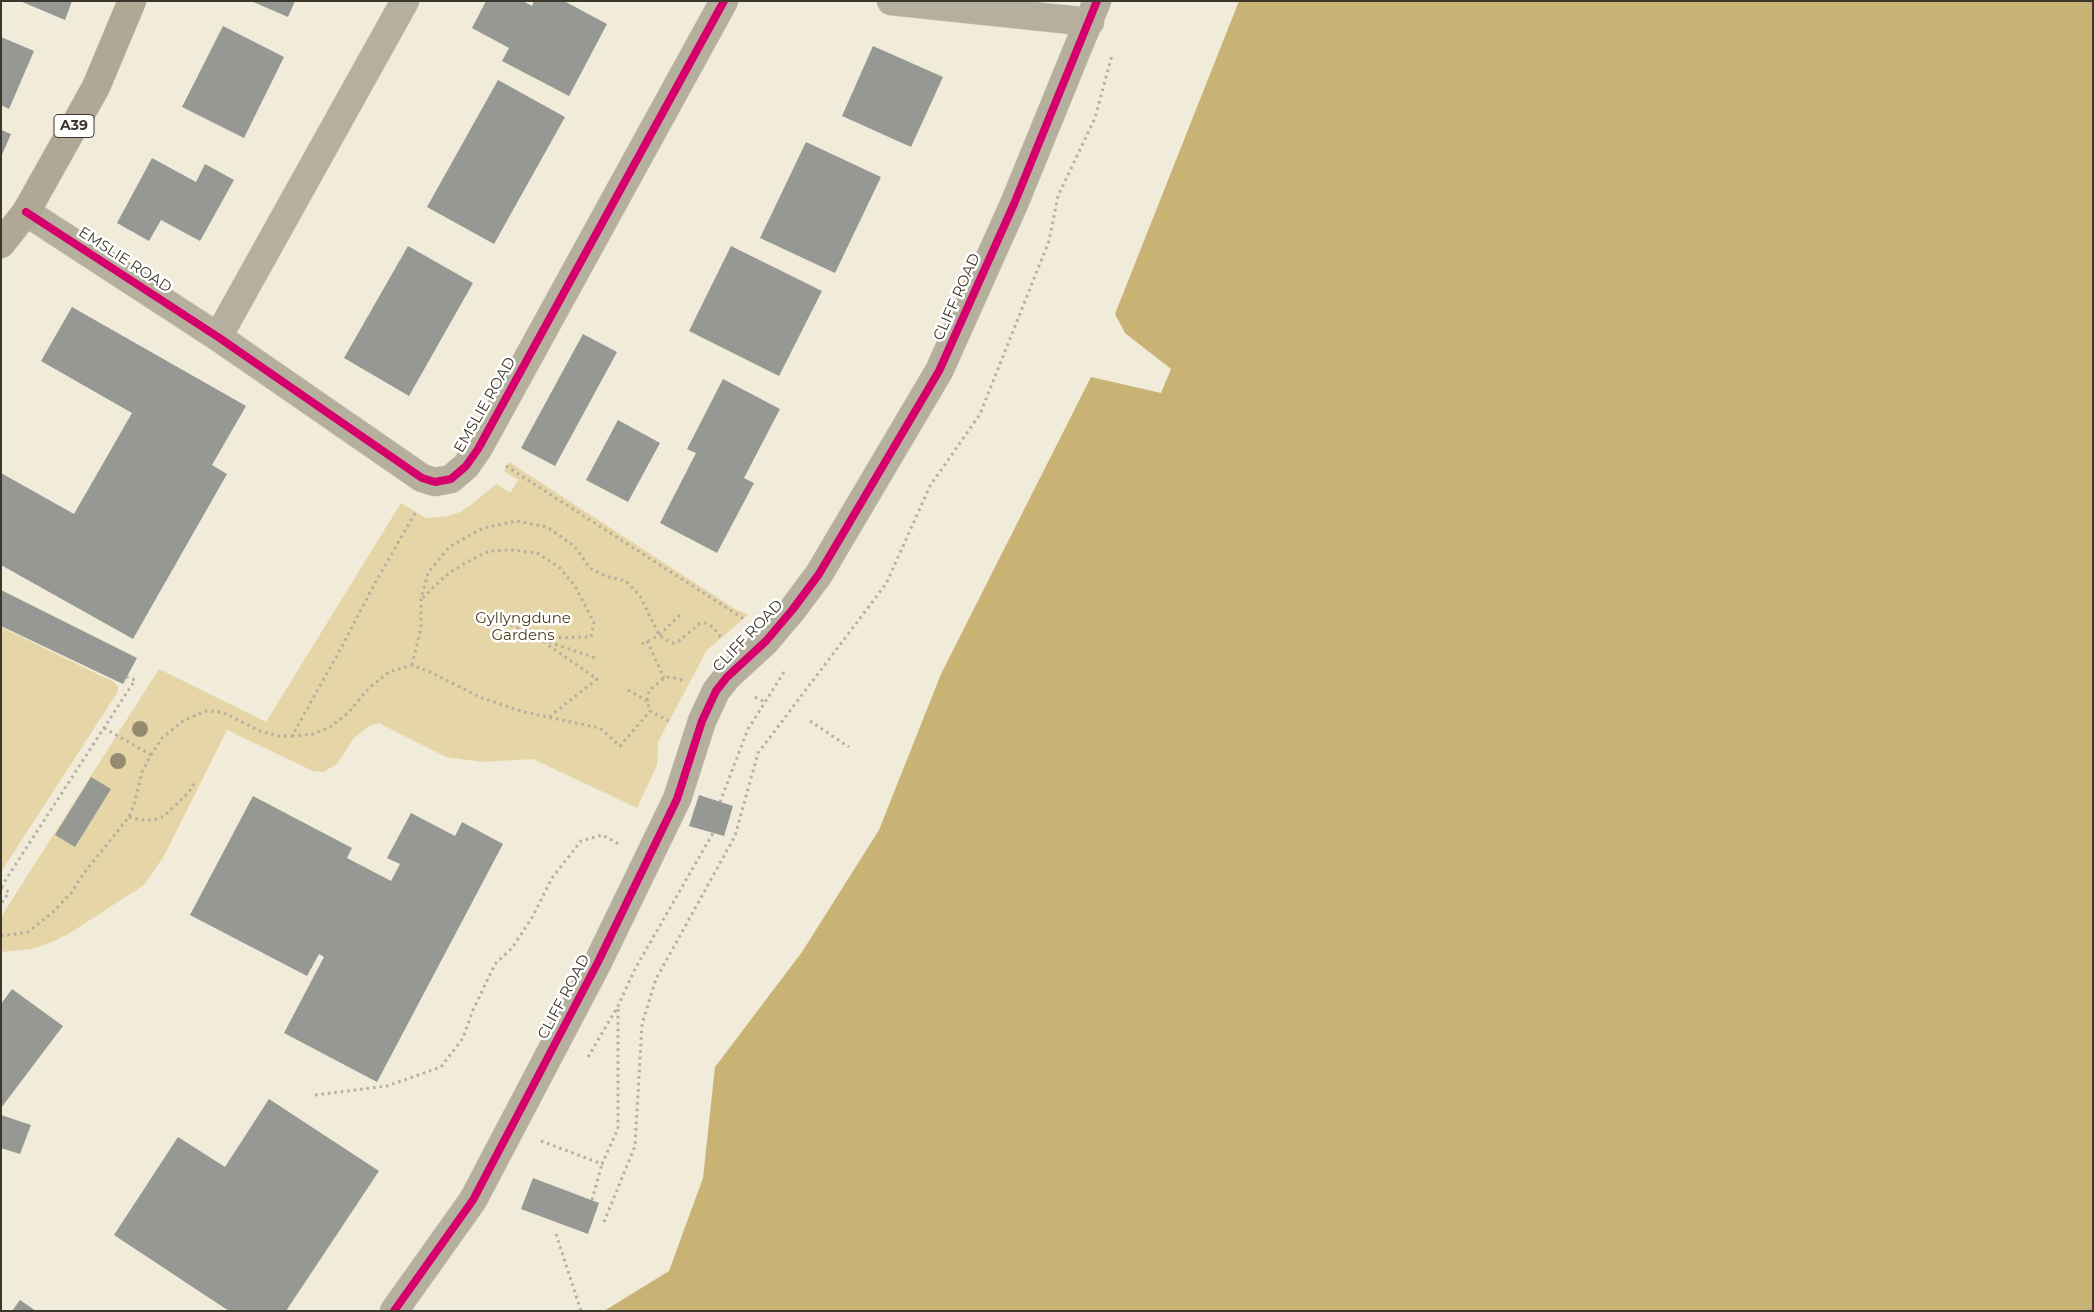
<!DOCTYPE html>
<html>
<head>
<meta charset="utf-8">
<style>
  body { margin:0 }
  #map { position:relative; width:2094px; height:1312px; overflow:hidden; background:#f1ebda; font-family:Montserrat,sans-serif }
  canvas { display:block }
  .frame { position:absolute; inset:0; border:2px solid #3c372c; pointer-events:none }
</style>
</head>
<body>
<div id="map">
<canvas width="2094" height="1312"></canvas>
<div class="frame"></div>
</div>
<script>
const c = document.querySelector('canvas').getContext('2d');
c.lineJoin = 'round';
function fill(path, color) {
  c.fillStyle = color;
  c.fill(path, 'evenodd');
}
function toPath(rows) {
  const path = new Path2D();
  for (const r of rows) {
    path.moveTo(r[0], r[1]);
    for (let i = 2; i < r.length; i += 2) path.lineTo(r[i], r[i + 1]);
  }
  return path;
}
function stroke(path, color, width, dash) {
  c.strokeStyle = color;
  c.lineWidth = width;
  c.lineCap = dash ? 'butt' : 'round';
  c.setLineDash(dash || []);
  c.stroke(path);
}
function write(font, color, halo, rows, align = 'center') {
  c.font = font + ' Montserrat,sans-serif';
  c.lineWidth = 5;
  c.setLineDash([]);
  c.textBaseline = 'middle';
  c.strokeStyle = halo;
  c.fillStyle = color;
  for (const [text, x, y, turn = 0] of rows) {
    c.save();
    c.translate(x, y);
    c.rotate((+turn || 0) * Math.PI / 180);
    c.textAlign = isNaN(turn) ? turn : align;
    if (halo) c.strokeText(text, 0, 0);
    c.fillText(text, 0, 0);
    c.restore();
  }
}
const green = toPath([
  [509,462,735,609,748,615,707,650,658,742,657,765,637,808,533,759,482,762,446,757,379,723,369,726,354,738,337,764,323,772,313,771,227,730,164,856,144,885,70,933,52,942,32,949,1,952,1,917,159,669,266,722,401,503,426,518,448,516,460,512,472,504,496,484,510,493,518,480,504,471],
  [1,627,114,682,118,687,117,693,1,872]
]);
const water = toPath([
  [1239,1,2093,1,2093,1311,604,1311,669,1271,703,1178,715,1067,802,952,879,830,941,674,1091,377,1161,393,1171,369,1125,333,1115,314]
]);
const building = toPath([
  [20,1,72,1,65,20],
  [251,1,295,1,288,17],
  [486,1,523,1,532,6,534,1,564,1,607,24,569,96,502,61,509,48,472,28],
  [223,26,284,57,244,138,182,107],
  [1,37,34,51,9,109,1,105],
  [873,46,943,77,911,147,842,116],
  [498,80,565,117,494,244,427,207],
  [1,130,11,134,1,157],
  [806,142,881,177,835,273,760,238],
  [152,158,196,182,205,164,234,180,200,241,161,220,149,241,117,223],
  [408,246,473,283,409,396,344,358],
  [731,246,822,291,779,376,689,331],
  [72,307,246,406,212,465,227,474,133,639,1,565,1,473,74,514,132,413,41,361],
  [583,334,617,352,555,466,521,448],
  [723,379,780,409,744,478,754,483,717,553,660,523,696,453,687,449],
  [618,420,660,443,628,502,586,480],
  [1,590,137,658,123,684,1,626],
  [91,777,111,789,75,847,55,835],
  [699,795,733,806,724,836,689,826],
  [253,796,352,848,347,858,391,881,400,864,387,858,411,813,455,836,462,822,503,844,377,1082,284,1033,324,957,319,954,307,976,190,915],
  [12,989,63,1026,1,1108,1,1004],
  [269,1099,379,1171,286,1311,229,1311,114,1235,178,1137,225,1167],
  [1,1115,31,1125,20,1154,1,1148],
  [533,1178,599,1203,588,1234,521,1209],
  [20,1300,36,1311,12,1311]
]);
const path = toPath([
  [506,466,744,619],
  [423,598,445,576,465,563,489,551,513,550,537,553,559,567,575,586,594,623,591,637,538,638],
  [499,619,538,638],
  [538,638,597,679,549,717],
  [543,640,595,658],
  [647,641,664,678],
  [642,644,659,635,682,613],
  [412,665,421,628,421,599,428,573,449,547,483,528,517,521,547,527,574,546,590,568,605,576,626,581,640,596,659,635,668,641,673,643,679,641,699,624,706,623,713,627,722,639],
  [628,690,647,701],
  [755,697,765,702],
  [669,721,650,711,647,701,649,691,664,678,670,677,685,681],
  [810,721,849,747],
  [104,728,151,755],
  [292,736,313,734,330,727,348,713,369,688,389,672,412,665,430,672,482,698,524,712,600,728,620,746,650,711],
  [720,802,748,729,786,669],
  [129,817,141,820,154,820,164,816,189,792,196,781],
  [1,887,135,680,127,677],
  [1,887,9,892,1,904],
  [1,936,28,932,53,912,71,893,84,873,129,817,134,804,142,772,151,755,162,738,183,721,205,711,222,712,260,731,279,736,292,736,340,650,376,581,417,510],
  [588,1057,618,1006,635,969,713,833],
  [315,1095,387,1086,441,1067,463,1038,473,1010,495,964,512,948,533,916,552,878,581,841,602,835,619,844],
  [541,1141,602,1164,618,1129,618,1007],
  [592,1200,602,1164],
  [604,1222,635,1146,642,1024,656,979,735,836,758,753,886,584,930,486,980,414,1049,241,1058,196,1095,118,1112,55],
  [556,1234,581,1311]
]);
const minor = toPath([
  [891,1,1090,22],
  [26,212,218,337,422,478,435,482,451,479,466,466,478,449,724,1],
  [218,337,405,1],
  [394,1311,473,1200,598,962,677,799,702,721,716,691,727,677,766,641,793,609,819,574,939,371,1014,204,1097,1]
]);
const major = toPath([
  [1,244,26,212,96,87,132,1]
]);
const cycleway = toPath([
  [26,212,218,337,422,478,435,482,451,479,466,466,478,449,724,1],
  [394,1311,473,1200,598,962,677,799,702,721,716,691,727,677,766,641,793,609,819,574,939,371,1014,204,1097,1]
]);
const trees = [
  [140,729],
  [118,761]
];
const shields = [
  [74,126,40]
];
const shieldNames = [
  ["A39",74,126]
];
const streetNames = [
  ["EMSLIE ROAD",125,260,33],
  ["CLIFF ROAD",957,297,-66],
  ["EMSLIE ROAD",485,405,-60],
  ["CLIFF ROAD",748,636,-46],
  ["CLIFF ROAD",564,997,-62]
];
const parkNames = [
  ["Gyllyngdune",523,619],
  ["Gardens",523,636]
];
fill(green, '#e6d5a6');
fill(water, '#c9b374');
fill(building, '#969893');
stroke(minor, '#cbc6b9', 29);
stroke(major, '#cbc6b9', 29);
stroke(path, '#b5afa0', 3, [2.5, 4]);
stroke(minor, '#b5af9d', 28);
stroke(major, '#afa894', 28);
stroke(cycleway, '#d6006c', 8);
c.fillStyle = '#958b70';
for (const [x, y] of trees) {
  c.beginPath();
  c.arc(x, y, 8, 0, 2 * Math.PI);
  c.fill();
}
for (const [x, y, w] of shields) {
  const box = new Path2D();
  box.roundRect(x - w / 2, y - 11.5, w, 23, 4);
  c.fillStyle = '#fff';
  c.fill(box);
  stroke(box, '#3c372c', 1);
}
write('bold 14px', '#3c372c', null, shieldNames);
write('15px', '#3c372c', '#fff', streetNames);
write('15px', '#493d19', '#fff', parkNames);
</script>
</body>
</html>
